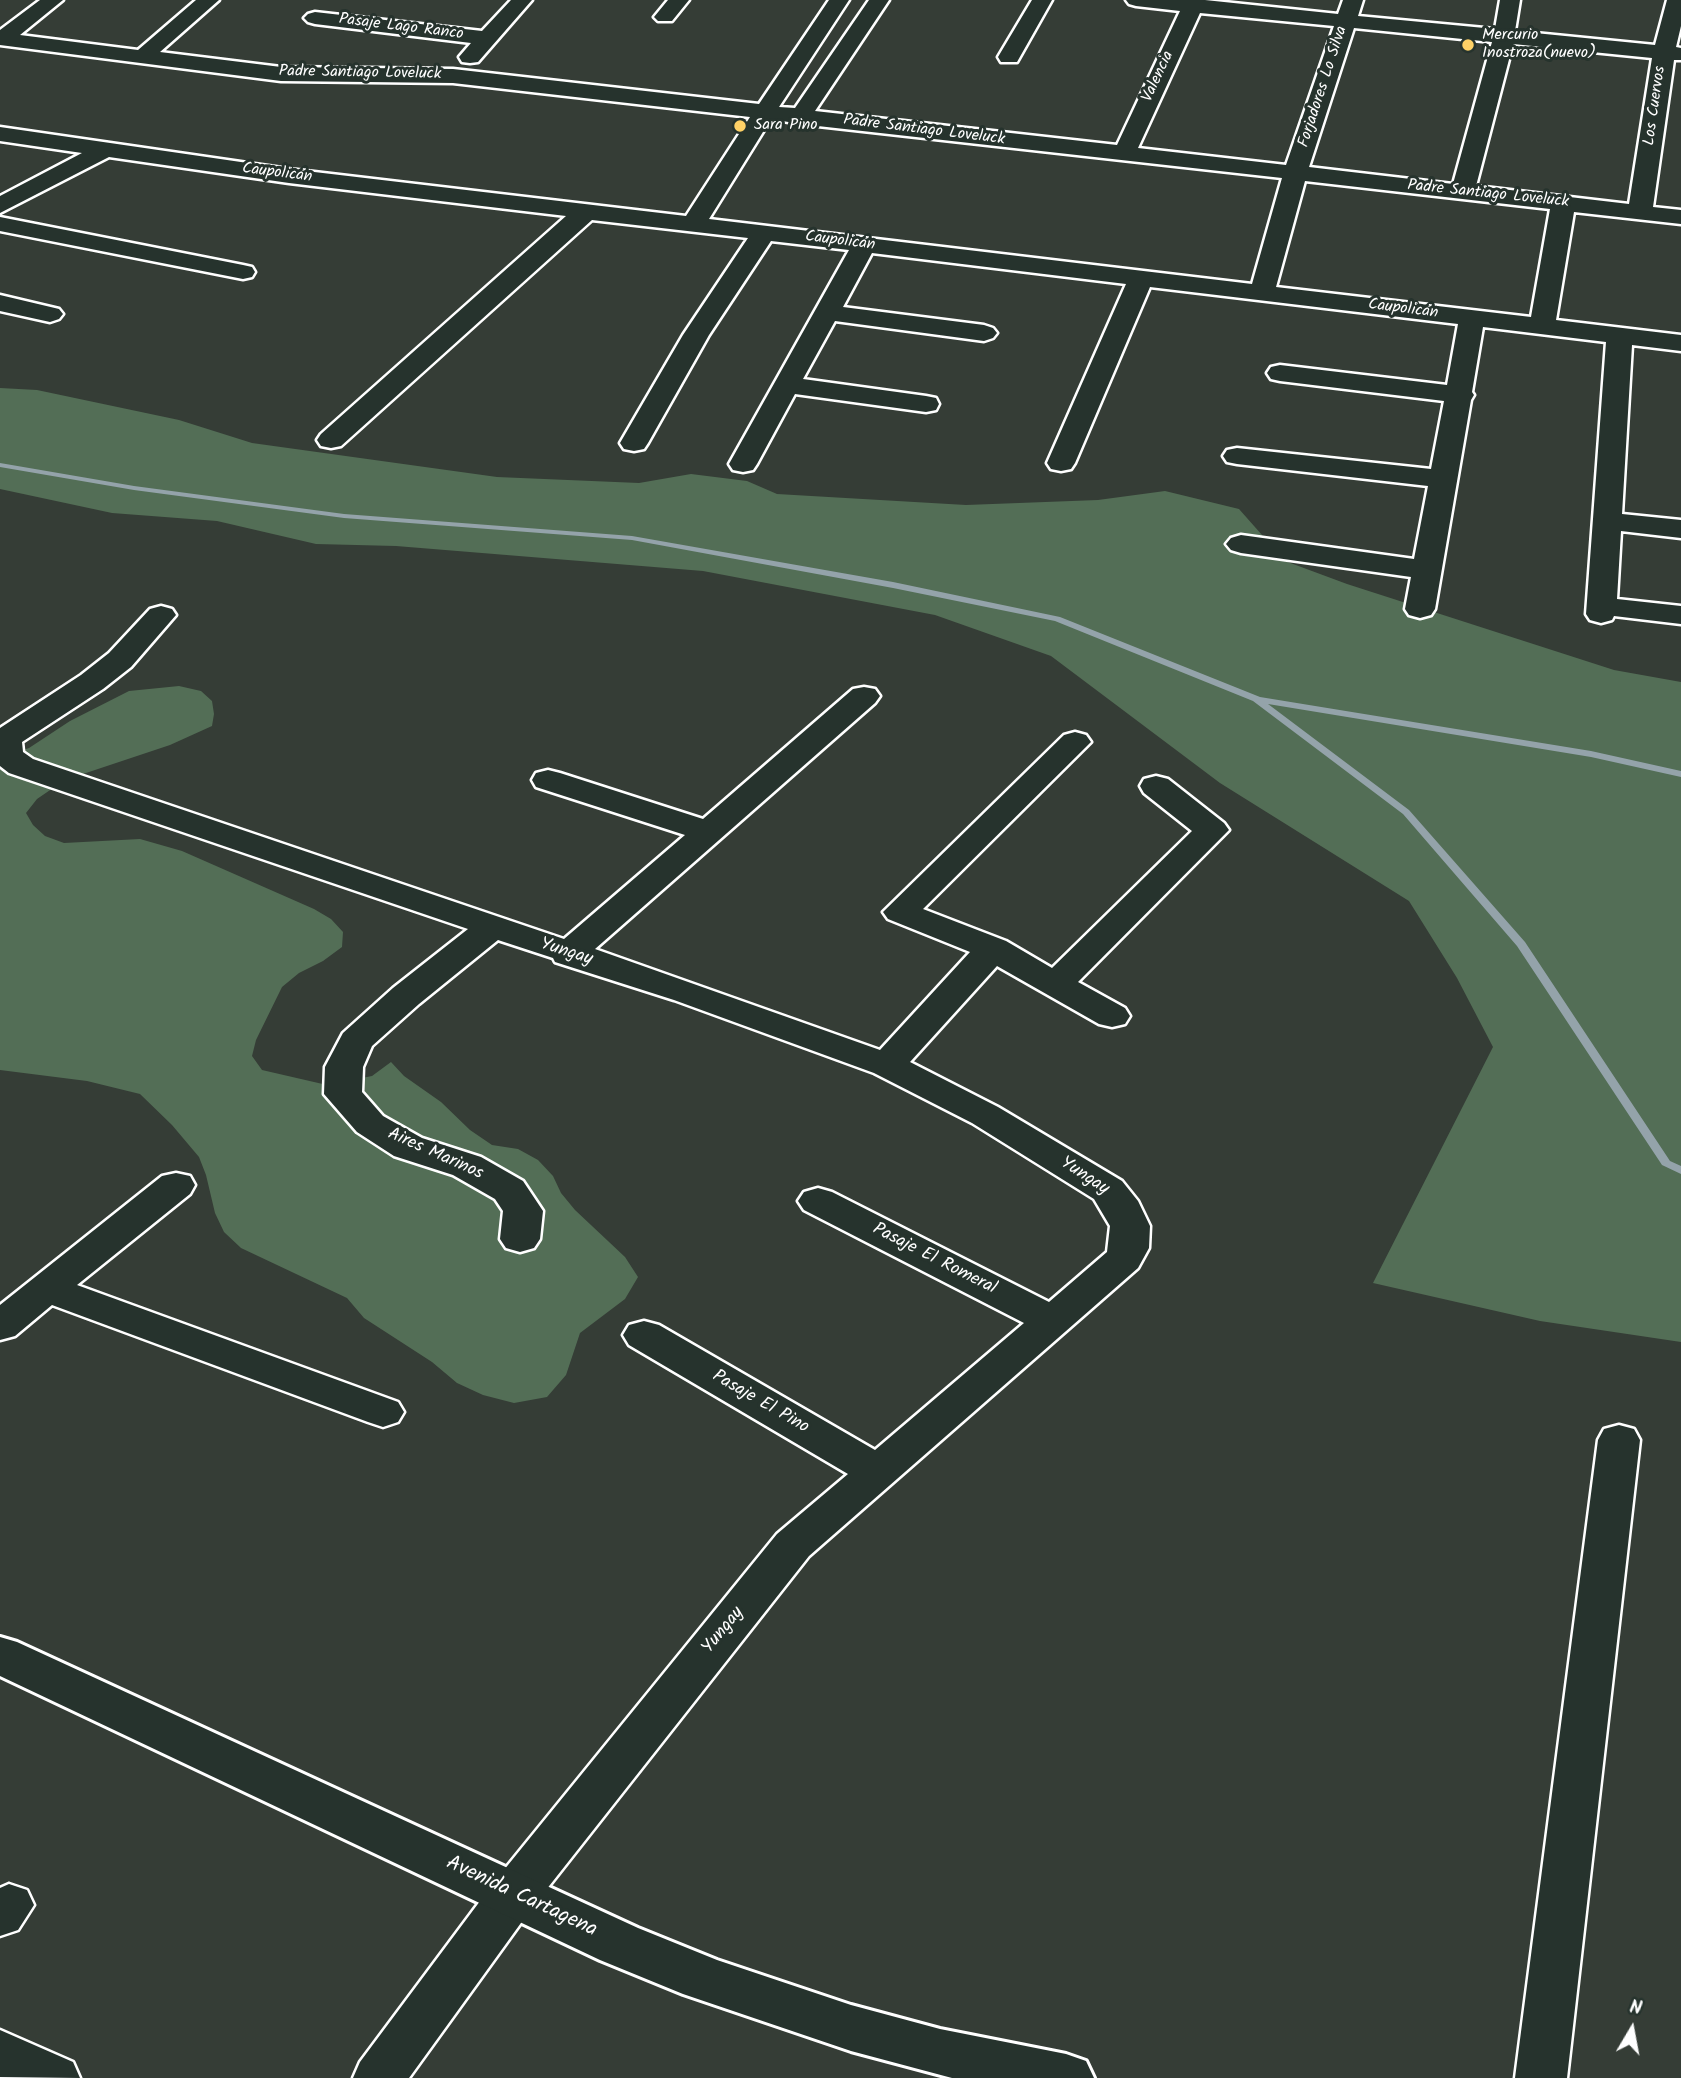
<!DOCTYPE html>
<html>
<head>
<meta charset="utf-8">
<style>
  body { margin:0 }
  #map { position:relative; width:1681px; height:2078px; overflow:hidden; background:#353d36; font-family:Kalam,sans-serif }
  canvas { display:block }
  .north { position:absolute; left:1597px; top:1994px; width:70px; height:70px; -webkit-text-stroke:5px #26332d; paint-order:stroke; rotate:10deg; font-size:19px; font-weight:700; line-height:28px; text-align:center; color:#fff }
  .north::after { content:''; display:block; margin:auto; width:24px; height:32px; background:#fff; clip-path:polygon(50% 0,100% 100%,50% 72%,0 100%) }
</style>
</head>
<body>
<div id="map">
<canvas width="1681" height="2078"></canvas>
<div class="north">N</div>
</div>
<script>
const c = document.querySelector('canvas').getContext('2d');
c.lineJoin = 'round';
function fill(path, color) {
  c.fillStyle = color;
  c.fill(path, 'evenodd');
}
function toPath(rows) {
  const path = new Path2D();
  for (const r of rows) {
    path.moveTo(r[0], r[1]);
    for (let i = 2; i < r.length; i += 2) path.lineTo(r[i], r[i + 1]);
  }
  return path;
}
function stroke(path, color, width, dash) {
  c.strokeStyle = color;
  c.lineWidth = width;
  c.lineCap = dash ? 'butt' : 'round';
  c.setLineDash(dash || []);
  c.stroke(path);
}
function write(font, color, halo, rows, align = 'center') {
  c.font = font + ' Kalam,sans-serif';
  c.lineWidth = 6;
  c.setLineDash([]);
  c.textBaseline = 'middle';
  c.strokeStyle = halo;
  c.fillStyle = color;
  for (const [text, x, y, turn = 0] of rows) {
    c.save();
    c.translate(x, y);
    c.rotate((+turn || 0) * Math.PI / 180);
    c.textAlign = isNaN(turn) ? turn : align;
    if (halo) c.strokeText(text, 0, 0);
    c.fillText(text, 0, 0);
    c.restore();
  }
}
const green = toPath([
  [0,388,37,390,179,420,252,443,497,477,639,483,691,474,747,481,777,494,966,505,1098,500,1165,491,1239,509,1285,561,1347,584,1614,670,1681,682,1681,1342,1540,1321,1373,1283,1493,1047,1457,978,1409,901,1220,783,1051,656,935,615,703,571,396,546,316,544,217,521,112,513,0,489],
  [179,686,201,691,212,701,214,714,212,726,170,745,77,776,56,786,37,799,26,813,33,825,45,836,64,843,140,839,182,851,314,909,331,919,343,932,342,947,323,961,299,973,282,987,256,1040,252,1056,262,1070,327,1085,372,1076,391,1062,404,1076,441,1102,470,1130,492,1145,518,1149,538,1160,553,1176,561,1193,575,1210,625,1257,638,1277,625,1299,580,1333,566,1375,547,1397,514,1403,483,1395,457,1383,432,1362,364,1318,347,1298,241,1248,224,1232,215,1213,206,1175,199,1157,172,1125,140,1094,87,1081,0,1070,0,758,29,748,70,721,129,691]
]);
const stream = toPath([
  [0,463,134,486,344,514,632,536,893,582,1060,617,1260,697,1591,751,1681,771,1681,777,1591,757,1268,704,1409,810,1525,942,1670,1161,1681,1166,1681,1174,1662,1165,1517,946,1403,814,1253,701,1055,621,893,588,632,540,344,518,134,490,0,467,0,463]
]);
const minor = toPath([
  [40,0,63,0,20,35,138,50,196,0,219,0,160,52,281,67,453,69,759,104,829,0,849,0,779,107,795,108,869,0,889,0,815,111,1117,145,1180,11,1136,6,1129,4,1126,0,1205,0,1338,14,1343,0,1363,0,1358,16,1495,29,1500,0,1520,0,1515,31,1655,45,1667,0,1681,0,1681,26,1676,47,1681,48,1681,60,1674,60,1653,207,1681,210,1681,224,1574,212,1556,320,1681,335,1681,351,1632,345,1622,514,1681,520,1681,538,1621,531,1617,599,1681,606,1681,624,1614,616,1612,620,1601,623,1590,620,1586,614,1606,342,1483,327,1472,392,1474,395,1471,400,1435,609,1431,615,1420,618,1409,615,1405,609,1411,577,1241,553,1231,550,1226,544,1231,538,1241,535,1414,559,1428,486,1237,464,1227,462,1223,456,1227,450,1237,448,1431,469,1444,401,1280,381,1271,379,1267,373,1271,367,1280,365,1447,385,1458,324,1150,287,1075,463,1071,469,1061,471,1051,469,1047,463,1126,284,872,253,843,307,984,325,993,328,997,333,993,338,984,341,835,321,803,379,926,396,936,398,939,404,936,410,926,412,795,394,757,464,753,470,743,472,733,470,729,464,849,250,771,241,709,335,648,443,644,449,634,451,624,449,620,443,683,335,748,238,592,220,341,446,331,448,321,446,317,440,321,434,566,216,289,183,109,157,0,213,0,196,82,153,0,141,0,127,289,169,686,216,750,117,453,83,281,81,0,45,0,30,40,0],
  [1200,13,1334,26,1286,165,1138,148,1200,13],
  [1354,28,1492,42,1453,184,1309,167,1354,28],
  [1513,44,1652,58,1629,204,1476,186,1513,44],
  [771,119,800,124,1282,178,1252,284,709,219,771,119],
  [1305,181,1550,209,1531,317,1276,287,1305,181],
  [511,0,532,0,478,62,470,63,462,62,459,57,471,43,315,24,308,22,304,18,308,14,315,12,482,31,511,0],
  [668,0,689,0,672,21,658,21,654,17,668,0],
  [1032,0,1052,0,1017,62,1001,62,998,57,1032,0],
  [0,217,243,265,252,267,255,272,252,277,243,279,0,231,0,217],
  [0,295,59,309,63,314,59,319,50,322,0,311,0,295],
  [161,606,172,609,176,615,131,667,103,689,22,742,23,752,33,759,564,939,685,835,536,787,532,780,536,773,548,770,560,773,703,819,853,689,864,687,875,689,880,696,875,703,595,949,880,1050,970,952,888,919,883,912,1064,735,1075,732,1086,735,1091,742,923,909,1006,941,1052,968,1192,831,1144,793,1140,786,1144,779,1156,776,1168,779,1224,823,1229,830,1078,982,1125,1008,1130,1016,1125,1024,1112,1027,1099,1024,997,966,910,1062,998,1107,1122,1181,1138,1201,1150,1226,1149,1248,1138,1268,809,1556,531,1909,409,2078,353,2078,360,2062,495,1881,777,1534,848,1474,629,1345,623,1335,629,1325,644,1321,659,1325,875,1450,1024,1323,804,1210,798,1201,804,1192,818,1188,832,1192,1049,1302,1107,1252,1110,1226,1094,1199,972,1123,874,1073,674,1000,555,962,553,958,498,940,419,1004,372,1046,363,1067,362,1092,383,1116,422,1138,481,1157,523,1181,543,1211,540,1239,534,1248,520,1252,506,1248,500,1239,503,1211,495,1199,453,1175,394,1156,357,1132,324,1094,325,1067,343,1033,393,988,468,929,9,773,0,766,0,728,81,675,109,653,150,609,161,606],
  [176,1173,190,1176,195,1185,190,1194,77,1285,398,1402,404,1412,398,1422,383,1427,368,1422,52,1305,15,1336,0,1340,0,1305,162,1176,176,1173],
  [1619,1425,1634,1429,1640,1440,1567,2078,1515,2078,1598,1440,1604,1429,1619,1425],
  [9,1884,27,1890,34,1905,18,1930,0,1936,0,1888,9,1884],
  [0,2030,73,2062,80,2078,0,2077,0,2030]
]);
const primary = toPath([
  [0,1637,17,1642,638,1928,717,1960,851,2005,940,2029,1066,2054,1086,2061,1094,2078,952,2078,851,2051,683,1994,600,1960,0,1676,0,1637]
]);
const markers = [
  [1468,45,7,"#ffd166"],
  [740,126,7,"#ffd166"]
];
const farStreetnames = [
  ["Pasaje Lago Ranco",401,28,7],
  ["Padre Santiago Loveluck",360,74,1],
  ["Valencia",1159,77,-65],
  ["Forjadores Lo Silva",1324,87,-72],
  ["Los Cuervos",1656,106,-82],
  ["Padre Santiago Loveluck",924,131,7],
  ["Caupolicán",277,174,7],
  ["Padre Santiago Loveluck",1488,195,6],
  ["Caupolicán",840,242,7],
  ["Caupolicán",1403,310,7]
];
const farPoinames = [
  ["Mercurio",1482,36],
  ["Inostroza(nuevo)",1482,54],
  ["Sara Pino",754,126]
];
const streetNames = [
  ["Yungay",566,953,18],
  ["Aires Marinos",435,1155,24],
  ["Yungay",1084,1177,33],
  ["Pasaje El Romeral",934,1260,27],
  ["Pasaje El Pino",760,1403,30],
  ["Yungay",724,1631,-51]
];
const nearStreetnames = [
  ["Avenida Cartagena",521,1898,25]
];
fill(green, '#536e56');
fill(stream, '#94a3aa');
stroke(minor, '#fff', 5);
stroke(primary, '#fff', 6);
fill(minor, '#26332d');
fill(primary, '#26332d');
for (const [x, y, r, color] of markers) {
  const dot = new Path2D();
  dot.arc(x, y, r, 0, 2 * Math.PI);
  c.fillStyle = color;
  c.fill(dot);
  stroke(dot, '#26332d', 2.5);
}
write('16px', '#fff', '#26332d', farStreetnames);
write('16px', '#fff', '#26332d', farPoinames, 'left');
write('18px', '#fff', '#26332d', streetNames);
write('21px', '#fff', '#26332d', nearStreetnames);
</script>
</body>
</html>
